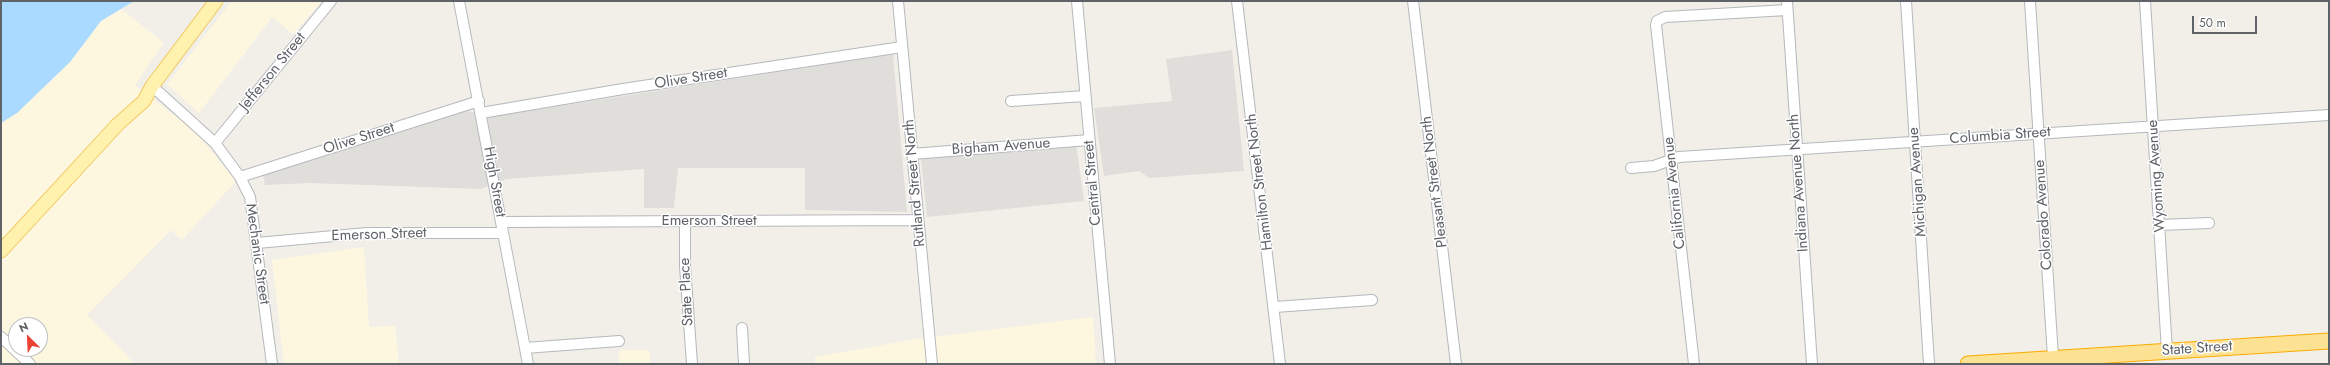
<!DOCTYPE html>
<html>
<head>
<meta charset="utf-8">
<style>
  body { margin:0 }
  #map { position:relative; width:2330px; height:365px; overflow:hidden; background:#f1efe8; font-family:Jost,sans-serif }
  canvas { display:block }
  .frame { position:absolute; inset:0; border:2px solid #5f6368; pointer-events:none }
  .north { position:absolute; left:8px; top:317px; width:40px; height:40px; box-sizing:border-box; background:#fff; border:1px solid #bfc1c3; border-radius:50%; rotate:336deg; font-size:11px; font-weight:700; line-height:16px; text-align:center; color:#5f6368 }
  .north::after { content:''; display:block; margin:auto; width:14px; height:18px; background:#ea4335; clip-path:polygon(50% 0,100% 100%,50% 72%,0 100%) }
  .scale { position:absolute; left:2192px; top:16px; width:65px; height:18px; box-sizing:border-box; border:2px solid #5f6368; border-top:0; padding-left:5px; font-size:12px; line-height:14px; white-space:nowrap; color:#5f6368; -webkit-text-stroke:3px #fff; paint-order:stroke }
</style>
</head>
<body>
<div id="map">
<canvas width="2330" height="365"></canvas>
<div class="frame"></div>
<div class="north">N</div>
<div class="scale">50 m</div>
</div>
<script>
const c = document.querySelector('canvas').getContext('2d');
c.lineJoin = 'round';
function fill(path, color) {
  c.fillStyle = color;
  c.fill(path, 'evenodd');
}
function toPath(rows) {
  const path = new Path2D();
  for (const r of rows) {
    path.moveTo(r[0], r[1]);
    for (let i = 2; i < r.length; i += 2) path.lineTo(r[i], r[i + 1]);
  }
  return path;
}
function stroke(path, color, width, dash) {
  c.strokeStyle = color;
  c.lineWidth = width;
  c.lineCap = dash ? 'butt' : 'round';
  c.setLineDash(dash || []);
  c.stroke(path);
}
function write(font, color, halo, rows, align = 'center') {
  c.font = font + ' Jost,sans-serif';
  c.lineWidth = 3;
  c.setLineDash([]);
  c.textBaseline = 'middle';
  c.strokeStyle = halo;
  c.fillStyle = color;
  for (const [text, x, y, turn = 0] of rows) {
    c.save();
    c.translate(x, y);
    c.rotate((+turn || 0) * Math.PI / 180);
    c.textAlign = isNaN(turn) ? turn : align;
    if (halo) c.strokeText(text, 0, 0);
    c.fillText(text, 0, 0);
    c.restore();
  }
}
const commercial = toPath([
  [232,1,322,1,293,34,272,17,199,113,167,84],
  [121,9,164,43,135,85,193,129,236,181,182,240,171,230,87,315,132,361,133,364,1,364,1,123,17,113,70,62,101,21],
  [16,325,40,325,40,349,16,349],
  [364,247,369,327,395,326,399,364,284,364,272,260],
  [1093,317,1096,364,815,364,815,357,910,340],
  [620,350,649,350,651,364,618,364]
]);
const industrial = toPath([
  [1232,50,1244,171,1149,178,1139,171,1104,176,1094,108,1172,101,1166,59],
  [893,54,907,212,805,210,805,168,678,168,674,208,644,208,644,169,506,179,481,189,309,183,265,185,263,175,467,111,495,116],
  [1076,144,1084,201,927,217,921,158]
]);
const water = toPath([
  [1,1,134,1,101,21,70,62,17,113,1,123]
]);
const minor = toPath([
  [459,1,528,364],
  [898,1,932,364],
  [1077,1,1110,364],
  [1237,1,1280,364],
  [1413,1,1456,364],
  [1787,1,1812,364],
  [1906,1,1929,364],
  [2030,1,2053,357],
  [2145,1,2167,351],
  [152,86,215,143,240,177,250,197,272,364],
  [1011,101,1085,96],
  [481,113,623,89,902,47],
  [215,143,331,1],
  [912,154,1089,140],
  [1631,168,1654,166,1679,157,2329,115],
  [240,177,479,101],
  [685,221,685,266,692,364],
  [501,222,918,220],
  [2160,225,2209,223],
  [257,243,367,233,503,233],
  [1275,307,1372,300],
  [742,328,744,364],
  [1,337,30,364],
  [525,348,619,341],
  [1694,364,1656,25,1657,21,1665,17,1787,10]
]);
const major = toPath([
  [1,251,118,124,144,101,152,86,216,1]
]);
const highway = toPath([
  [1968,364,2329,341]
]);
const streetNames = [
  ["Jefferson Street",273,72,-51],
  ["Olive Street",691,79,-9],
  ["Columbia Street",2000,136,-4],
  ["Olive Street",359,139,-18],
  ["Bigham Avenue",1001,147,-4],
  ["Wyoming Avenue",2157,176,-94],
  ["High Street",494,182,80],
  ["Hamilton Street North",1260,182,-97],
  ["Pleasant Street North",1435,182,-97],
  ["Michigan Avenue",1918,182,-94],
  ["Rutland Street North",915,183,-95],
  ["Central Street",1093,183,-95],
  ["Indiana Avenue North",1799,183,-94],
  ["California Avenue",1675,193,-96],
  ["Colorado Avenue",2044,215,-94],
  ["Emerson Street",709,221],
  ["Emerson Street",379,235,-2],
  ["Mechanic Street",257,254,82],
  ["State Place",687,292,-93],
  ["State Street",2197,349,-4]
];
fill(commercial, '#fef7e0');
fill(industrial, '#e0deda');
fill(water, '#aadaff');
stroke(minor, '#b5b8bc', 12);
stroke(major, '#f2c960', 15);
stroke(highway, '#f9ab00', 17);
stroke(minor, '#fff', 10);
stroke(major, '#fff2af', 13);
stroke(highway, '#fde293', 15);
write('15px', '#5f6368', '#fff', streetNames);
</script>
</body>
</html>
